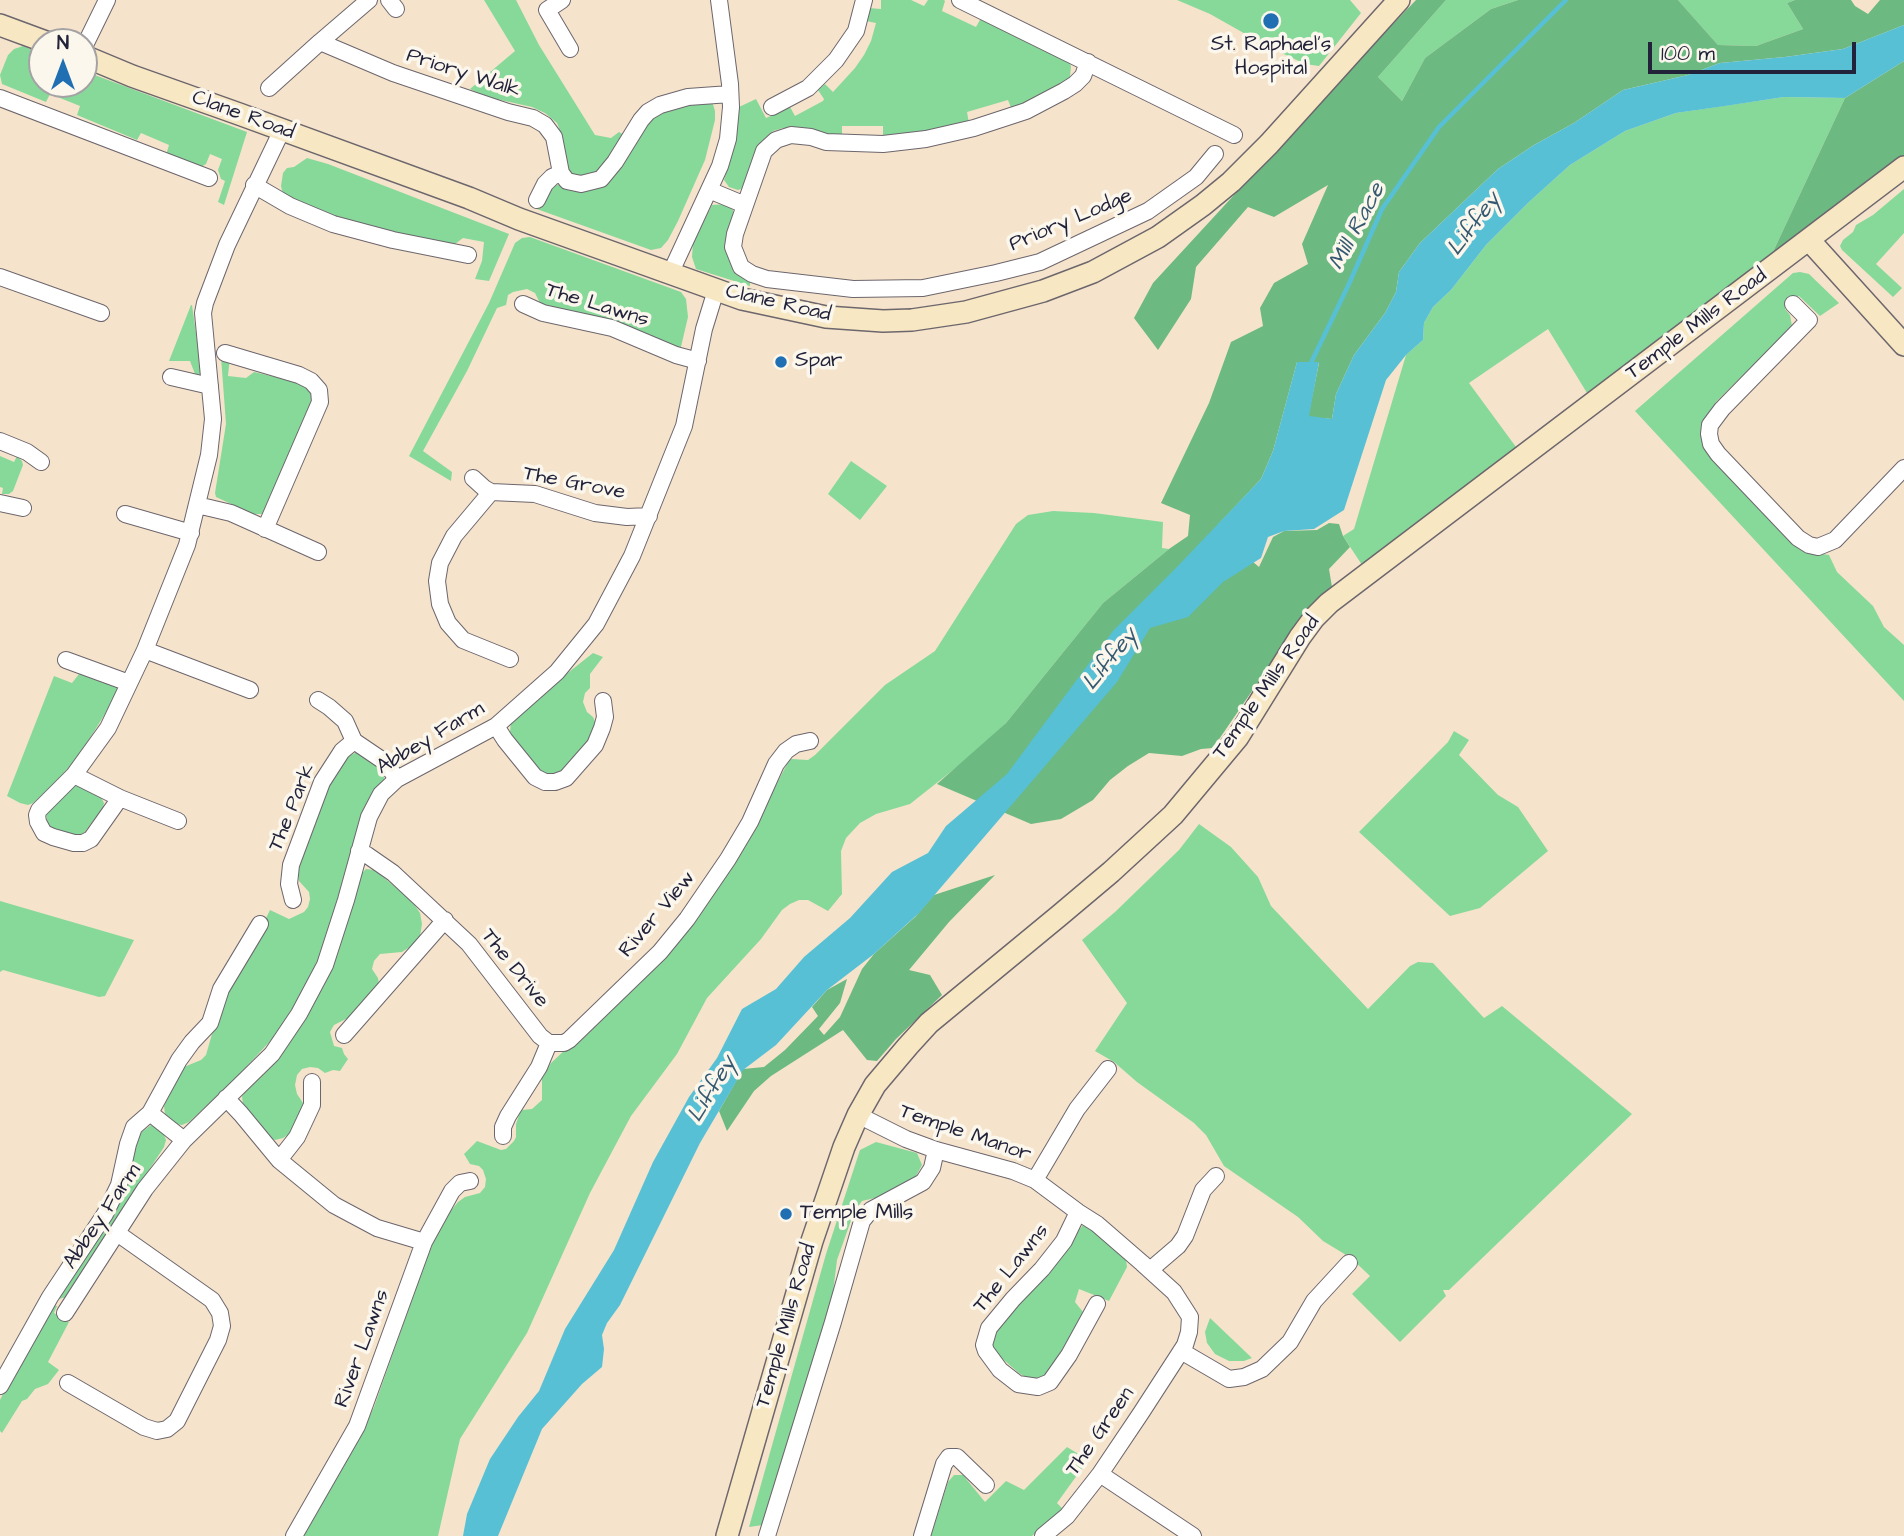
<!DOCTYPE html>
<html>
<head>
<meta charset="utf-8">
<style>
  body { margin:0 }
  #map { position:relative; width:1904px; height:1536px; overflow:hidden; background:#f6e3cb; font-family:"Architects Daughter",sans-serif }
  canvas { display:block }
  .north { position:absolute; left:28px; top:28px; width:70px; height:70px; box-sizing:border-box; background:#fbf7ec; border:2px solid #a4a2a5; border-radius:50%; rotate:0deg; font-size:19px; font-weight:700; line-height:28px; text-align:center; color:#22223b }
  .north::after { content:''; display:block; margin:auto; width:24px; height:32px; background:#1f6fb2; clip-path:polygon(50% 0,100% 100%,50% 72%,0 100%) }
  .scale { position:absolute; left:1648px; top:42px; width:208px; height:32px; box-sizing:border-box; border:4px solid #22223b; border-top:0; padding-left:9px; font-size:21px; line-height:24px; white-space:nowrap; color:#22223b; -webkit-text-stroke:5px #fbf7ec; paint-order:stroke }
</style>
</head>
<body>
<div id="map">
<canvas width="1904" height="1536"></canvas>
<div class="north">N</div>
<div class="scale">100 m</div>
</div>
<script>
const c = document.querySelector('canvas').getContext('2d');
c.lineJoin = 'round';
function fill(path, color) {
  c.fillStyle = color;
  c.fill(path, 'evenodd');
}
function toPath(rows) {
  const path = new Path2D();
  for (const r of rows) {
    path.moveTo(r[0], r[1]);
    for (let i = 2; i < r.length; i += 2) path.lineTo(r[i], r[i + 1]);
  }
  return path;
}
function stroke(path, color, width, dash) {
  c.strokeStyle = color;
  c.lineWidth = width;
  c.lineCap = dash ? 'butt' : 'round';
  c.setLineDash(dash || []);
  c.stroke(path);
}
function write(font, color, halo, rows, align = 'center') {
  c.font = font + ' "Architects Daughter",sans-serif';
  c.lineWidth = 7;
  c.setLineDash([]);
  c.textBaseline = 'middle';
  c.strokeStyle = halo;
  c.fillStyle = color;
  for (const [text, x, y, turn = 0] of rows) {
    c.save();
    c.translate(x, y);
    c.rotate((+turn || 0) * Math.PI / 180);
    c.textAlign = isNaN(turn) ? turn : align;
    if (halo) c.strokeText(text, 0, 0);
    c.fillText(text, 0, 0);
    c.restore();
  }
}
const green = toPath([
  [484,0,516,0,539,45,595,135,611,138,619,132,624,135,607,164,593,176,576,176,567,170,558,131,559,128,557,123,545,113,532,107,487,97,470,89,515,51],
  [881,0,911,0,924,6,928,0,944,0,945,1,942,11,976,27,981,18,1069,62,1071,66,1070,77,1060,86,1012,110,1008,100,967,112,969,123,939,130,883,137,883,126,842,126,842,137,795,129,783,128,773,131,761,142,746,187,738,190,729,187,724,180,734,145,739,107,756,99,766,118,790,107,795,116,823,101,824,99,818,90,825,84,833,92,855,68,864,55,871,41,876,23,866,21,869,8,881,9],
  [1177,0,1350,0,1361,13,1319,66,1305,64,1265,45,1210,14],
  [1446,0,1518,0,1491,9,1425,58,1402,101,1378,77],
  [1678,0,1795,0,1787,3,1803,29,1756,46,1718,45],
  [23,46,42,54,42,84,84,84,84,71,247,132,224,205,218,202,225,181,221,179,218,170,222,159,210,154,206,164,201,167,166,155,169,145,141,133,137,140,77,115,80,106,50,94,46,102,2,84,0,75,8,55,14,49],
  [1784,97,1845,98,1772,254,1587,393,1548,329,1469,383,1516,447,1364,568,1343,536,1354,529,1406,355,1423,340,1424,323,1433,307,1451,290,1486,245,1529,202,1570,165,1625,131,1676,113],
  [712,101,715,111,715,120,705,160,678,221,668,240,661,248,651,250,534,208,546,199,551,188,554,185,559,185,586,191,594,189,609,182,624,162,642,129,651,118,665,110,678,106],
  [307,158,328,164,509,234,489,281,475,279,482,261,484,242,463,238,455,244,391,234,309,208,283,194,281,186,283,173,287,168,294,167],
  [1904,189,1904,233,1876,264,1902,288,1893,297,1842,250,1840,246,1843,240,1853,232,1856,225,1873,215],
  [727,204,733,210,739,274,750,282,750,286,696,269,692,257,693,243,712,205],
  [530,237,681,292,686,299,688,317,680,351,542,307,535,293,527,289,513,292,508,295,506,305,497,308,467,371,423,451,452,472,451,481,409,456,489,303,515,243,522,238],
  [1800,272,1809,274,1839,303,1820,316,1799,296,1785,309,1790,315,1792,326,1716,402,1703,425,1701,436,1708,451,1810,552,1829,555,1837,572,1873,606,1884,627,1904,645,1904,701,1635,411,1793,273],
  [191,305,192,305,202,375,195,374,190,361,169,361],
  [230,356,228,376,246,378,254,372,296,382,307,387,315,396,264,514,253,514,216,497,215,493,226,424,221,357],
  [0,456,14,462,17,456,22,461,23,465,13,491,9,494,2,494,3,488,0,487],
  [851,461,887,486,860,520,828,494],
  [1053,511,1094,513,1163,522,1162,548,1169,549,1103,603,1006,723,972,755,910,804,876,814,860,823,846,838,841,851,842,894,828,911,808,900,799,900,790,904,782,910,761,939,707,998,677,1054,631,1116,590,1193,527,1333,460,1439,438,1536,303,1536,355,1446,374,1407,427,1257,443,1220,458,1202,465,1197,480,1193,485,1187,486,1179,483,1170,479,1166,470,1164,464,1154,477,1141,501,1150,506,1149,514,1141,516,1137,516,1124,520,1112,522,1110,532,1109,542,1100,542,1078,551,1063,582,1034,754,828,788,762,791,759,808,760,815,755,885,685,935,651,1016,524,1028,515],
  [593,653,603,657,590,674,590,688,585,693,583,702,587,712,593,717,596,724,589,741,560,774,551,776,542,774,514,741,510,733,511,721,517,713],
  [82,673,113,684,117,688,118,692,115,698,78,757,52,786,33,803,28,805,20,803,7,796,54,676,72,683,79,674],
  [1454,731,1469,740,1459,755,1498,795,1518,807,1548,851,1480,908,1450,916,1359,832,1448,742],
  [355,753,360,753,378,765,384,773,384,781,362,815,353,853,322,951,299,998,274,1037,233,1081,189,1122,182,1125,175,1124,169,1120,165,1114,164,1106,167,1100,179,1074,184,1067,201,1060,206,1055,212,1034,220,1018,229,989,269,923,265,920,270,910,289,919,304,912,308,907,310,899,309,892,299,881,298,874,300,864,328,787,349,756],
  [75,784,101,797,104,803,103,808,83,834,78,837,52,830,47,821,46,809],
  [1199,824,1231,847,1258,877,1271,906,1368,1009,1410,966,1418,962,1433,963,1484,1018,1502,1006,1632,1114,1449,1290,1443,1290,1446,1296,1400,1342,1352,1294,1370,1276,1351,1258,1323,1241,1298,1217,1224,1166,1206,1135,1194,1123,1137,1082,1114,1062,1095,1051,1127,1003,1082,940,1115,912,1179,850],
  [366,869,374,870,382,876,412,901,420,913,422,924,420,936,413,945,402,952,380,954,374,961,372,969,378,978,379,984,350,1017,334,1025,330,1032,334,1046,342,1048,344,1054,348,1059,340,1071,333,1070,325,1073,318,1068,310,1067,302,1069,297,1075,295,1085,297,1094,303,1103,303,1108,289,1134,283,1138,275,1140,267,1136,243,1105,242,1096,283,1052,310,1010,333,965,361,874],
  [0,901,134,940,105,996,99,997,3,970,0,972],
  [151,1125,162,1130,166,1140,164,1147,66,1297,59,1299,56,1295,116,1206,132,1169,132,1153,138,1135],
  [876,1142,917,1153,922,1165,916,1176,879,1197,862,1201,854,1212,837,1260,830,1316,763,1525,749,1527,826,1254,860,1150],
  [1083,1225,1093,1230,1126,1259,1127,1267,1109,1301,1079,1289,1075,1302,1083,1312,1082,1326,1052,1368,1043,1377,1031,1379,1020,1374,998,1355,991,1346,997,1324],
  [54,1305,57,1306,54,1313,69,1322,48,1362,59,1370,48,1384,35,1389,27,1399,22,1401,2,1433,0,1431,0,1400,18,1363],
  [1210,1318,1252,1358,1244,1361,1229,1361,1215,1354,1207,1343,1205,1332],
  [1067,1447,1088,1460,1057,1503,1064,1510,1032,1536,931,1536,948,1482,954,1475,963,1475,985,1502,1006,1481,1024,1490]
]);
const forest = toPath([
  [1416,0,1446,0,1378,77,1402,101,1425,58,1491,9,1518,0,1678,0,1718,45,1756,46,1803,29,1787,3,1795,0,1851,0,1855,6,1868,14,1880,0,1904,0,1904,25,1843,49,1785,57,1720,63,1688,75,1623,90,1574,123,1534,145,1498,169,1420,243,1399,272,1396,292,1385,313,1354,355,1336,394,1332,419,1308,417,1319,363,1297,362,1273,451,1261,479,1214,529,1259,567,1273,537,1284,531,1317,530,1329,523,1339,524,1343,536,1350,547,1329,569,1332,587,1322,595,1289,637,1213,748,1201,749,1182,756,1149,753,1128,766,1110,780,1093,800,1061,819,1031,824,937,784,1006,723,1103,603,1169,549,1188,536,1190,515,1161,503,1209,403,1231,342,1263,326,1260,308,1274,283,1308,264,1302,244,1328,185,1274,217,1248,207,1196,267,1191,299,1158,350,1134,318,1153,283,1351,68],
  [1904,61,1904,156,1869,186,1772,254,1845,98],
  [995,875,949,922,909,970,930,975,942,995,896,1039,877,1061,867,1060,843,1030,771,1076,754,1091,727,1131,719,1111,743,1069,764,1067,785,1050,818,1016,812,1007,827,990,847,979,840,1003,819,1029,824,1035,840,1017,862,969,874,954,915,917,934,895]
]);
const water = toPath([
  [1904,25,1904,61,1845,98,1784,97,1725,106,1676,113,1625,131,1570,165,1529,202,1486,245,1451,290,1433,307,1424,323,1423,340,1406,355,1386,380,1344,510,1314,529,1284,531,1268,537,1261,558,1223,582,1188,617,1150,628,1117,682,919,913,874,954,827,990,776,1045,743,1070,700,1143,620,1305,607,1323,602,1335,604,1349,602,1367,582,1384,542,1429,498,1536,463,1536,467,1514,490,1459,518,1417,539,1391,565,1329,614,1250,653,1162,689,1097,717,1058,742,1009,776,989,804,957,850,918,892,872,928,853,946,826,1007,774,1113,631,1175,569,1261,479,1273,451,1297,362,1319,362,1309,416,1332,419,1336,394,1354,355,1385,313,1396,292,1399,272,1420,243,1498,169,1534,145,1574,123,1623,90,1688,75,1720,63,1785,57,1843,49]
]);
const stream = toPath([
  [1309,367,1348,286,1382,209,1439,127,1566,0]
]);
const street = toPath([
  [389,0,396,9],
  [562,0,547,10,570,49],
  [960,0,1234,135],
  [320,42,369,0],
  [84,47,107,0],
  [1088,62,1083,76,1075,84,1064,91,1026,111,974,128,926,139,883,144,826,142,811,137,791,135,776,140,764,151,735,234,733,247,741,267,752,274,767,279,853,289,923,288,996,273,1040,262,1148,211,1196,177,1215,154],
  [269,88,320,42,393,73,508,112,533,118,545,125,554,137,561,173,567,181,581,184,601,179,615,162,641,120,648,112,660,105,688,97,730,94],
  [0,98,209,178],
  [772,107,808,88,836,60,856,31,864,0],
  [254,185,290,206,333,224,393,240,468,255],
  [709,190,745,205],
  [537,200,545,184,552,177,561,173],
  [670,274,720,166,728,139,731,107,730,84,719,0],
  [0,277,101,313],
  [523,304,543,313,612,328,676,355,698,361],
  [1793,304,1809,320,1722,409,1710,425,1709,434,1711,444,1718,454,1798,538,1809,545,1818,547,1835,540,1904,468],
  [225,353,299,375,311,381,319,390,320,402,265,529],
  [171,377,210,386],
  [0,441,27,452,41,462],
  [473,478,484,488,491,492,535,494,595,513,627,517,649,516],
  [491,492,454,536,440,563,437,581,440,604,448,623,463,640,510,659],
  [0,503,23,508],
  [197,505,231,513,318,552],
  [125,514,191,533],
  [145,650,250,690],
  [66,660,129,683],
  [318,700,329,707,345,721,354,741,385,762,397,779],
  [496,726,505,740,535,777,545,782,555,782,566,778,595,745,602,728,605,717,603,701],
  [74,775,120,798,178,821],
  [120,798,91,839,83,843,74,843,53,837,44,833,38,822,37,815,39,810,74,775,108,728,145,650,187,545,209,455,213,419,203,313,205,303,227,245,282,130],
  [359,851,367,855,393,873,469,944,540,1036,549,1043],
  [293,900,289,884,291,865,322,782,342,751,354,741],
  [344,1035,445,920],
  [549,1043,564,1043,569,1040,660,952,687,919,728,859,750,822,776,764,786,751,796,744,810,741],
  [226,1098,241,1114,279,1160,334,1205,377,1228,424,1242],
  [150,1113,184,1140],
  [858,1115,906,1139,936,1150,1013,1171,1035,1180,1078,1212,1097,1224,1142,1263,1174,1292,1190,1317,1189,1332,1185,1345,1141,1413,1100,1474,1067,1516,1043,1536],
  [503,1136,503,1127,508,1116,539,1067,549,1043],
  [279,1160,297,1137,312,1105,312,1082],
  [1035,1180,1077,1109,1108,1069],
  [1078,1212,1064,1241,1042,1269,1013,1299,989,1328,984,1345,986,1351,1000,1370,1018,1384,1038,1387,1050,1382,1069,1355,1097,1304],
  [1150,1270,1178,1246,1185,1236,1203,1190,1216,1176],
  [65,1313,145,1189,184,1140,272,1054,299,1014,325,965,346,900,369,817,381,794,397,779,496,726,557,672,596,624,632,556,684,426,704,329,716,290],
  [1181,1351,1229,1379,1244,1377,1262,1369,1290,1342,1314,1301,1349,1263],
  [68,1383,144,1427,157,1431,167,1429,177,1421,218,1340,222,1326,220,1313,212,1300,117,1233],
  [0,1386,50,1297,105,1214,119,1185,128,1144,134,1127,150,1113,179,1060,192,1042,210,1023,221,989,260,924],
  [1100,1474,1193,1536],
  [294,1536,357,1426,424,1242,452,1191,460,1183,470,1181],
  [767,1536,833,1322,862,1221,871,1210,923,1182,932,1168,936,1150],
  [922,1536,944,1464,949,1457,957,1457,986,1485]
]);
const secondary = toPath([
  [0,25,46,42],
  [84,56,132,76,239,114,469,198,519,219,742,299,826,317,883,321,912,320,966,312,1043,291,1093,272,1158,237,1203,205,1231,182,1269,144,1399,0],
  [1809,240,1904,345],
  [727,1536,812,1241,844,1147,858,1115,875,1085,908,1046,929,1023,1060,915,1111,872,1173,815,1238,737,1300,637,1314,618,1329,603,1904,167]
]);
const markers = [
  [1271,21,9,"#1f6fb2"],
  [781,362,7,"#1f6fb2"],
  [786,1214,7,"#1f6fb2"]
];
const poiNames = [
  ["St. Raphael's",1271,46,"center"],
  ["Hospital",1271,70,"center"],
  ["Spar",795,362],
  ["Temple Mills",800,1214]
];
const streetNames = [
  ["Priory Walk",463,74,18],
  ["Clane Road",243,116,20],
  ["Priory Lodge",1071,221,-23],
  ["Clane Road",778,304,13],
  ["The Lawns",597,306,17],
  ["Temple Mills Road",1697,325,-37],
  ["The Grove",574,484,11],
  ["Temple Mills Road",1267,688,-55],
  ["Abbey Farm",431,739,-31],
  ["The Park",293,808,-68],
  ["River View",658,915,-50],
  ["The Drive",514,969,51],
  ["Temple Manor",965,1134,19],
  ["Abbey Farm",103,1217,-56],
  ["The Lawns",1012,1269,-51],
  ["Temple Mills Road",787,1326,-74],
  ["River Lawns",363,1349,-70],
  ["The Green",1101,1432,-55]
];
const waterNames = [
  ["Liffey",1475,225,-53],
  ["Mill Race",1358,227,-62],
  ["Liffey",1111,660,-51],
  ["Liffey",713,1090,-59]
];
fill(green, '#87d99a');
fill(forest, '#6db982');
fill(water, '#58c0d5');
stroke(stream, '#58c0d5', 4.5);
stroke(street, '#6c666d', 18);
stroke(secondary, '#6c666d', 24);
stroke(street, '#fff', 16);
stroke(secondary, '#f8e7c3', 21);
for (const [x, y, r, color] of markers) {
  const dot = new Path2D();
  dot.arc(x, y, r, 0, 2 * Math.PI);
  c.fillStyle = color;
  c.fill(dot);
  stroke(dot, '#fbf7ec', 2.5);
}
write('21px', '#22223b', '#fbf7ec', poiNames, 'left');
write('21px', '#22223b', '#fbf7ec', streetNames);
write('italic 23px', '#355971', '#fbf7ec', waterNames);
</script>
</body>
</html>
